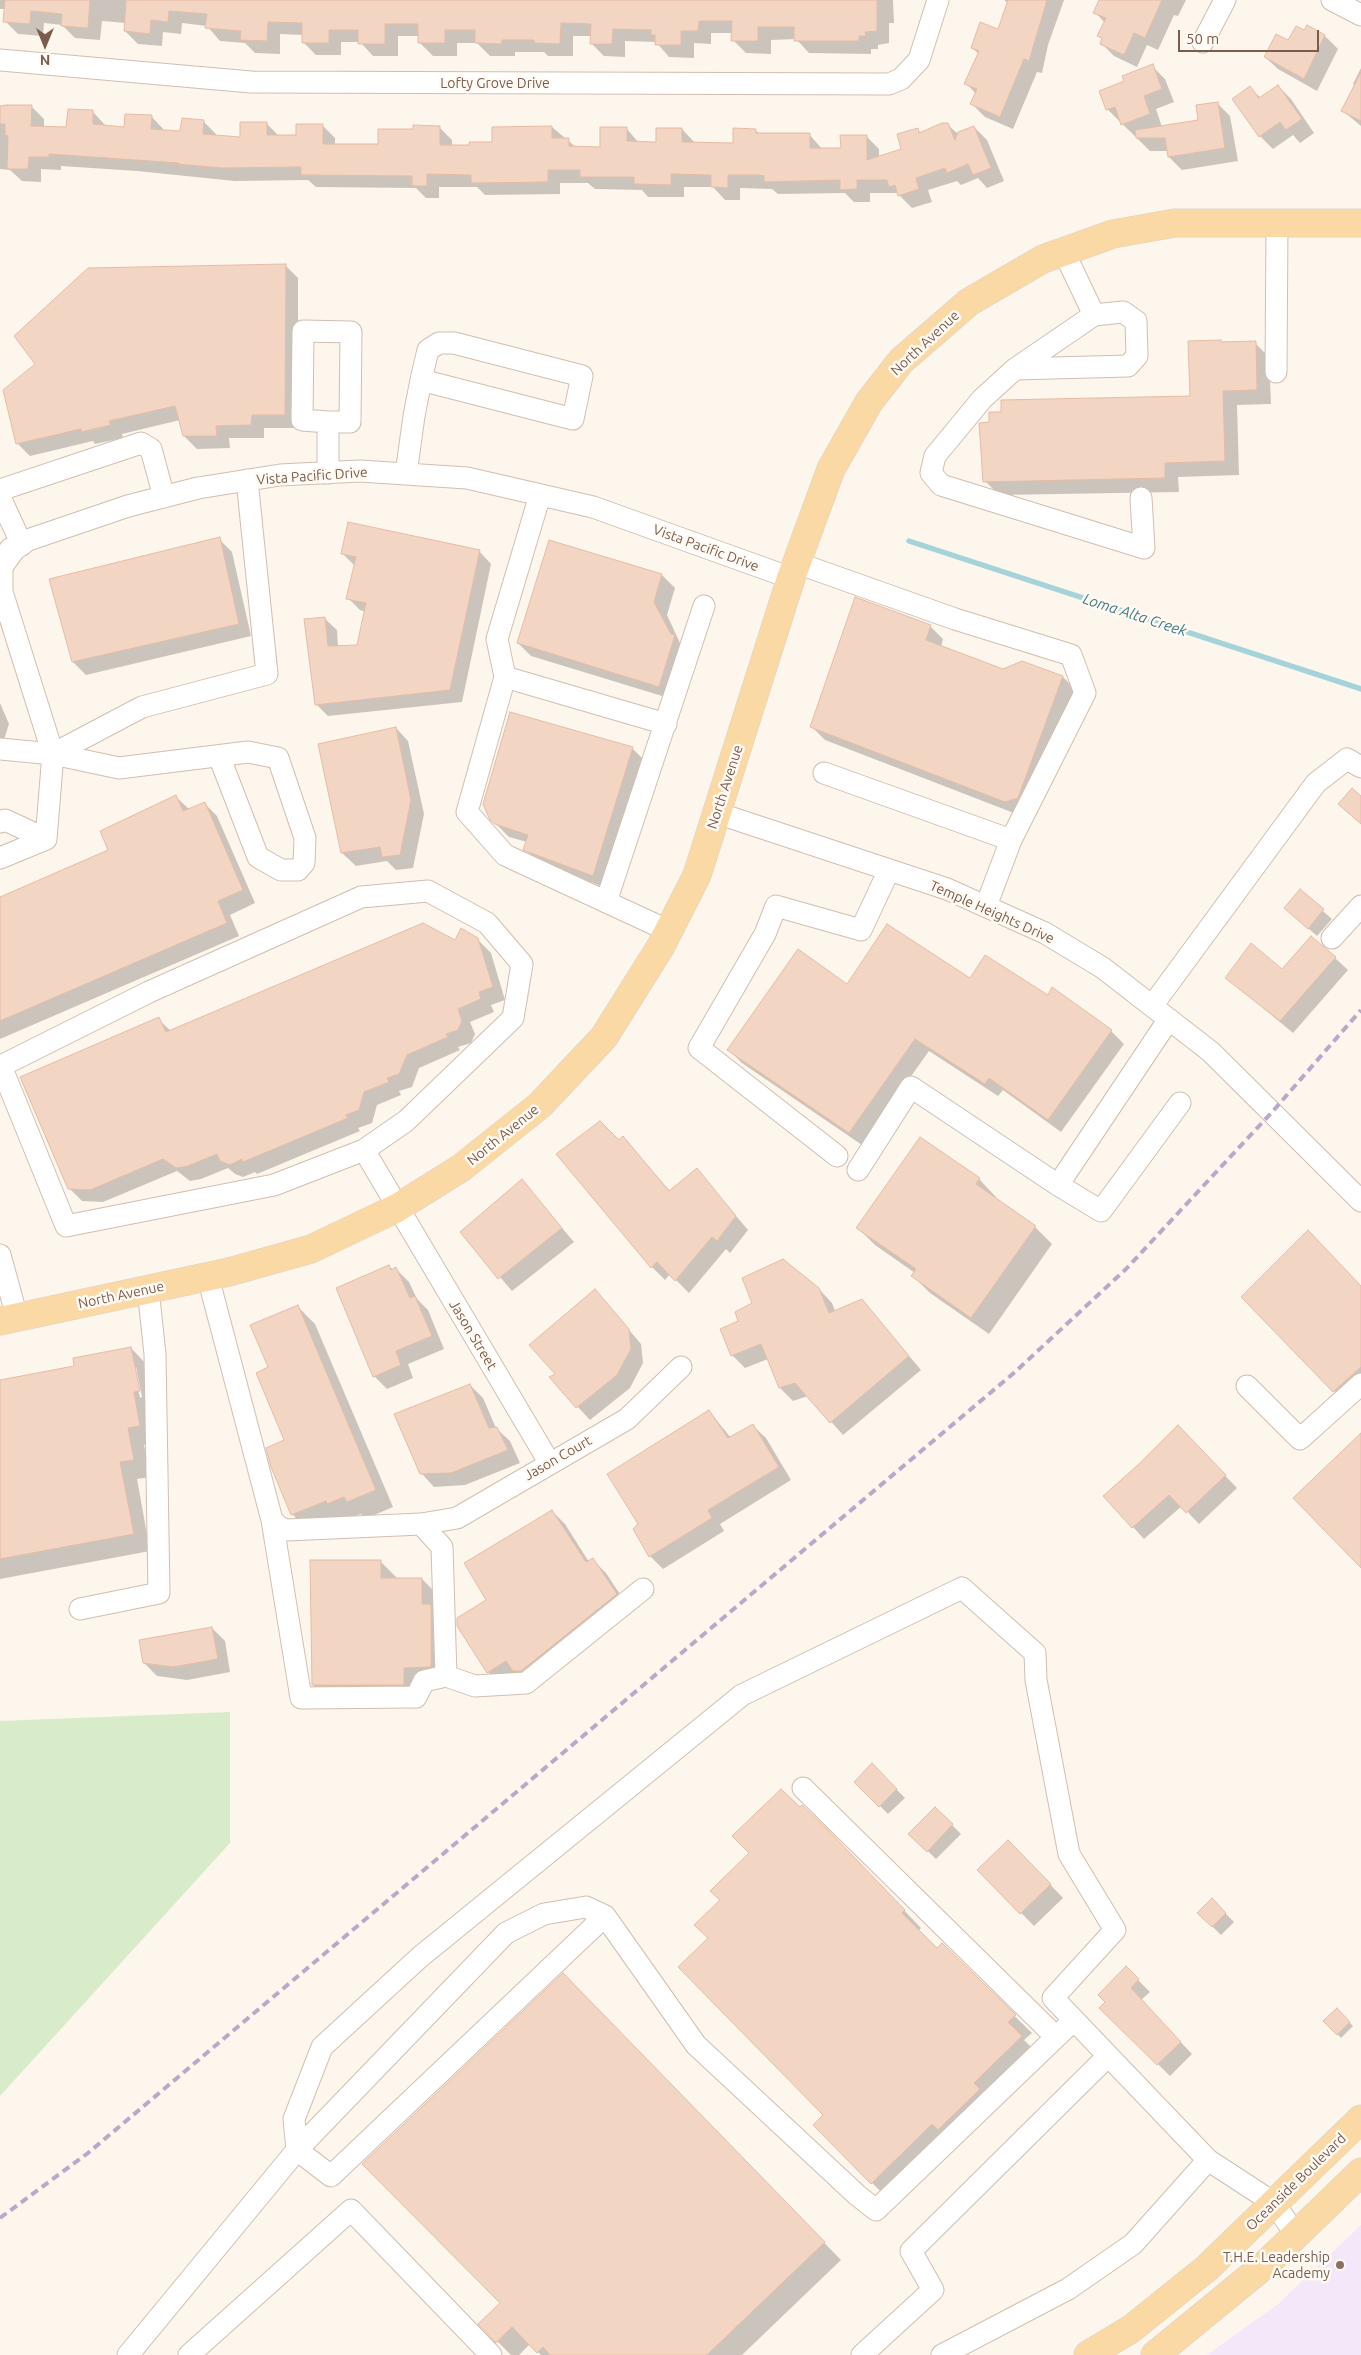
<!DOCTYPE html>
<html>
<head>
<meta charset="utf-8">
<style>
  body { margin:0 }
  #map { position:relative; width:1361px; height:2355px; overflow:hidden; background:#fdf6ec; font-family:Ubuntu,sans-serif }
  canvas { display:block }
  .north { position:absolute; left:20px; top:20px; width:50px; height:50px; -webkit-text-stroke:4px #fffaf3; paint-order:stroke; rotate:180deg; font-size:14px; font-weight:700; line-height:20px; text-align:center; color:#7a5c4d }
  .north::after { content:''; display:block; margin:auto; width:18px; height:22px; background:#7a5c4d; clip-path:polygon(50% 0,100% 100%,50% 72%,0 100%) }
  .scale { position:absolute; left:1178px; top:30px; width:141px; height:22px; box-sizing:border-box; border:2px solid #7a5c4d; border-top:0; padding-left:6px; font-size:15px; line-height:18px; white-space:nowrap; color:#7a5c4d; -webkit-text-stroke:4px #fffaf3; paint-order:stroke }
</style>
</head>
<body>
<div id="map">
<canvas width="1361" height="2355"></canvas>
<div class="north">N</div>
<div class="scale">50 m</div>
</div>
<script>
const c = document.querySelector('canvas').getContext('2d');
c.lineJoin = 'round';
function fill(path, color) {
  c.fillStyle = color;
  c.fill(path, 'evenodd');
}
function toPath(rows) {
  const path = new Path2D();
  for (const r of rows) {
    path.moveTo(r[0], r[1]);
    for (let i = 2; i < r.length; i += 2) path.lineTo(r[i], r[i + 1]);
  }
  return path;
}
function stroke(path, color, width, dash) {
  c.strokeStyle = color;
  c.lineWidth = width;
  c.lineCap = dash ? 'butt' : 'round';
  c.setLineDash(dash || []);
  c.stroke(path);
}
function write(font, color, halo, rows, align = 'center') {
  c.font = font + ' Ubuntu,sans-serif';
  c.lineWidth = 5;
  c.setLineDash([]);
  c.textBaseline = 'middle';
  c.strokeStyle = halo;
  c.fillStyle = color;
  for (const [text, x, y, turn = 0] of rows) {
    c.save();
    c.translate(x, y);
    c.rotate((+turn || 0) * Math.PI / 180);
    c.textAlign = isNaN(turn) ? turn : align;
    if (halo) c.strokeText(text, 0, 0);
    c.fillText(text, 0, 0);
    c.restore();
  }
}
const education = toPath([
  [1361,2225,1361,2355,1207,2355,1278,2304]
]);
const green = toPath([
  [230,1712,230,1843,0,2096,0,1721]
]);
const shadow = toPath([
  [0,0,893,0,894,23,889,23,889,43,878,45,878,49,871,49,871,54,809,53,796,39,771,40,771,54,746,53,733,40,733,33,711,33,711,44,694,43,694,58,669,57,656,42,625,41,625,57,604,56,591,43,592,36,573,36,573,56,548,56,544,52,515,52,515,56,490,56,477,43,457,43,457,56,433,56,420,43,420,36,398,36,398,56,373,56,360,42,341,42,341,55,316,55,303,42,303,35,280,34,280,54,255,53,245,43,220,41,207,26,182,23,181,34,163,32,162,46,138,44,125,31,126,23,102,21,100,40,75,38,62,25,44,23,43,36,18,34,5,21,6,9,0,9],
  [1004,0,1064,0,1048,45,1042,73,1037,72,1013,129,985,117,972,104,976,94,966,83,979,54,972,48,999,30,1008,3],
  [1100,0,1186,0,1178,16,1174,15,1158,50,1147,45,1137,67,1114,56,1101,43,1103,40,1099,36,1105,23,1095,12],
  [1307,27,1325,36,1338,49,1317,91,1278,69,1265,57,1305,32],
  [1152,66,1165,79,1174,102,1156,109,1162,127,1200,121,1217,103,1230,116,1238,161,1182,170,1169,157,1168,151,1150,151,1107,109,1126,82],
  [1361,68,1361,126,1343,111,1355,86,1353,84],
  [1278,86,1291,99,1314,133,1300,143,1293,135,1273,149,1260,136,1250,88,1261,98],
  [0,106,31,106,44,119,44,127,68,128,93,112,106,126,126,128,152,117,165,131,182,132,203,121,216,134,216,137,242,139,266,123,280,137,298,137,322,125,335,138,335,145,379,145,415,130,439,127,452,140,452,146,494,144,552,127,577,148,601,148,626,128,639,143,657,143,682,129,695,143,734,145,755,130,760,134,809,134,822,149,842,149,866,136,879,149,879,157,903,150,917,129,922,134,948,125,959,135,974,127,987,140,1004,181,987,188,978,178,961,185,957,181,928,190,932,202,912,208,897,193,870,193,870,202,854,202,845,193,778,194,772,189,740,188,740,200,725,200,713,187,684,187,684,197,648,197,642,190,595,189,588,183,560,183,560,194,485,195,477,187,439,187,439,198,426,198,416,188,316,187,308,180,235,181,137,171,61,166,61,170,41,169,41,182,22,181,10,170,0,169],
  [285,265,298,278,298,428,264,428,264,438,229,438,230,448,197,449,184,436,180,420,122,434,123,438,95,444,93,441,30,456,17,443],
  [1255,343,1269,357,1271,404,1237,405,1239,475,1178,477,1179,492,999,495,985,481,1191,397],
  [219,539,232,552,251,636,86,675,73,662],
  [479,551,491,564,462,702,328,716,316,704,324,618,337,630,338,647,358,646,366,612,360,610,348,598,355,566,342,553],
  [662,575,675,588,667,615,680,643,687,649,672,699,531,656,518,643],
  [930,626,943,639,941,647,1003,670,1022,662,1063,677,1076,690,1019,815,825,740,812,727],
  [0,703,9,724,3,743,0,744],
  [396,728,408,741,424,814,413,868,396,870,387,861,356,866,342,853],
  [632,748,645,761,606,888,538,862,525,849,527,842,509,837,496,824],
  [175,796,189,809,204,803,217,816,255,903,230,915,239,936,0,1039,0,898,110,851],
  [1300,891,1332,919,1317,936,1285,908],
  [477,939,491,953,505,1000,491,1005,494,1012,470,1022,475,1034,471,1043,458,1047,460,1050,419,1068,412,1087,399,1091,401,1095,377,1105,372,1123,358,1128,360,1131,257,1174,255,1172,243,1177,235,1174,228,1168,201,1179,190,1181,177,1171,103,1202,82,1201,69,1188,158,1019,171,1031,455,941],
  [1335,958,1348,970,1293,1033,1227,978,1282,971],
  [970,979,1048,997,1111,1031,1124,1044,1061,1132,1003,1090,998,1096,929,1051,862,1145,742,1063,729,1050,847,986],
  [623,1138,670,1191,697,1170,748,1230,730,1253,726,1249,689,1293,670,1274,665,1280,652,1267,619,1141],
  [979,1179,996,1197,995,1199,1035,1227,1052,1244,989,1334,930,1293,913,1276,915,1273,875,1245,858,1228],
  [522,1181,574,1242,512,1291,461,1232],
  [389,1266,393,1270,396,1269,409,1282,417,1299,428,1310,444,1349,408,1364,413,1378,387,1389,374,1376],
  [1361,1287,1361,1391,1347,1404,1243,1297],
  [819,1289,832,1303,835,1311,862,1300,921,1370,843,1435,808,1396,793,1401,780,1388,768,1359,745,1368,732,1355],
  [607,1304,641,1344,643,1363,630,1388,590,1420,551,1378,557,1374],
  [297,1306,315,1324,393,1507,365,1519,361,1514,310,1532,293,1515,272,1466,286,1441,270,1368],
  [131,1348,148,1366,156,1443,144,1445,150,1477,137,1479,150,1551,0,1579,0,1381,75,1367],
  [134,1367,136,1367,142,1397,140,1398],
  [470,1385,483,1398,496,1428,510,1441,520,1463,465,1485,434,1487,421,1473],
  [709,1411,731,1438,753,1426,766,1438,791,1480,720,1524,724,1531,663,1569,650,1556,639,1525],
  [1178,1427,1237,1488,1199,1524,1182,1506,1144,1539,1133,1527,1140,1465],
  [552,1511,565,1524,589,1562,593,1560,606,1573,629,1608,535,1683,501,1685,488,1672,488,1601],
  [380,1561,398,1579,422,1579,439,1596,447,1684,421,1685,330,1702,313,1685],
  [212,1628,225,1641,230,1672,187,1680,157,1676,144,1663],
  [872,1765,905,1798,888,1814,856,1782],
  [935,1808,961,1834,936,1859,910,1834],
  [845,1849,921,1928,918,1931,937,1950,942,1945,1032,2033,1024,2040,1038,2054,889,2200,815,2125,825,2115],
  [1021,1854,1063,1898,1034,1926,979,1870],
  [1212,1900,1234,1922,1221,1935,1199,1913],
  [1126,1968,1150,1992,1141,2000,1192,2054,1170,2076,1101,2008],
  [580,1992,841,2260,742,2355,541,2355,530,2344,519,2355,511,2355,480,2324,502,2303],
  [1337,2010,1353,2026,1341,2038,1325,2021]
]);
const stream = toPath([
  [909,541,1361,689]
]);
const building = toPath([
  [5,0,90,0,88,28,61,26,62,14,31,11,30,24,3,22,5,0],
  [126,0,877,0,877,31,865,32,866,36,859,36,859,41,794,41,794,27,758,27,758,41,731,41,732,21,699,21,698,31,681,31,681,45,655,45,655,35,651,35,651,30,613,29,612,44,590,44,591,24,561,23,560,44,534,43,534,40,502,40,502,44,475,43,475,30,445,30,445,43,418,43,418,24,385,24,385,44,358,44,358,30,329,30,329,43,302,43,302,23,268,22,267,41,240,40,241,31,205,28,207,14,169,11,168,22,151,20,150,34,124,31,126,0],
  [1008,0,1047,0,1029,61,1024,59,1000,117,970,104,977,89,964,84,979,51,971,48,980,22,998,29,1008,0],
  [1099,0,1162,0,1145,38,1134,33,1124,55,1100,44,1102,38,1097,36,1106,18,1093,13,1099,0],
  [1307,25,1325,35,1304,79,1264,57,1276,34,1288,40,1296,26,1304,30,1307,25],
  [1153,64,1162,89,1144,96,1150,114,1121,125,1115,107,1106,110,1099,91,1124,81,1122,76,1153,64],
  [1361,72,1361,121,1341,111,1361,72],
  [1278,85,1302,119,1286,130,1280,122,1259,137,1232,99,1250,86,1259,98,1278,85],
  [1218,102,1225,148,1168,157,1165,138,1136,138,1135,130,1198,120,1196,105,1218,102],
  [7,105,32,105,31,126,66,127,68,109,93,110,93,124,124,127,125,114,152,115,151,129,180,131,182,118,204,120,203,134,240,137,240,122,267,122,267,135,296,135,296,124,323,124,323,144,378,144,378,129,413,129,413,125,440,126,440,145,469,145,469,142,492,142,492,127,552,126,552,138,569,138,569,146,600,147,600,127,627,127,627,141,656,142,656,128,682,128,682,142,733,143,733,128,756,129,756,133,810,133,810,148,841,148,840,135,867,135,867,160,901,149,897,134,918,128,919,133,942,123,948,123,955,140,958,132,974,126,991,168,973,175,968,164,947,173,945,168,916,178,919,189,898,196,895,185,889,187,887,180,857,180,857,189,840,190,840,180,764,182,764,176,759,175,728,175,728,188,711,187,711,175,671,174,671,185,634,184,634,177,580,177,580,170,548,170,548,182,471,183,471,175,427,174,427,186,412,186,412,176,301,175,301,167,221,168,178,164,179,163,49,154,49,157,29,157,28,169,7,169,8,136,5,135,5,124,0,124,0,106,7,105],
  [286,264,285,415,252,415,251,425,216,426,217,436,183,436,175,406,109,421,111,425,81,432,81,429,16,444,3,390,35,364,14,336,88,268,286,264],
  [1221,340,1221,342,1256,341,1257,390,1223,391,1225,461,1165,463,1165,478,983,482,979,423,989,422,989,412,1001,412,1001,400,1190,396,1188,341,1221,340],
  [348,522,480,550,450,690,315,705,304,619,325,617,328,646,357,645,366,603,346,599,356,557,341,554,348,522],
  [220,537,239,624,72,662,49,579,220,537],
  [549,540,662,574,654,602,671,634,675,635,659,687,517,643,549,540],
  [855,597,931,625,926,640,1003,669,1022,661,1063,676,1018,798,1005,802,810,727,855,597],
  [510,712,633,747,593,876,523,850,528,835,495,824,490,820,483,804,510,712],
  [396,727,411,800,400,855,382,857,380,847,341,853,318,744,396,727],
  [1352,788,1361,796,1361,824,1338,804,1352,788],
  [176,795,183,811,205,802,243,890,218,901,227,923,0,1021,0,897,108,850,100,831,176,795],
  [1300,889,1324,909,1308,929,1284,908,1300,889],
  [423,923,455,940,461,928,478,938,493,987,479,992,481,999,458,1009,462,1021,458,1030,446,1034,448,1037,407,1055,399,1074,387,1078,389,1082,364,1092,359,1110,346,1115,348,1118,243,1162,242,1159,230,1165,220,1161,217,1154,188,1166,176,1168,163,1159,90,1190,68,1189,20,1077,159,1017,166,1032,423,923],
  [887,924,970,978,985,955,1048,995,1052,987,1112,1030,1048,1120,989,1078,985,1084,915,1039,849,1133,727,1050,798,949,847,984,887,924],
  [1311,936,1336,957,1280,1021,1225,978,1251,943,1282,969,1311,936],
  [600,1121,619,1140,623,1136,669,1191,697,1168,736,1216,717,1241,712,1237,675,1281,657,1262,651,1268,556,1154,600,1121],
  [920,1137,980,1178,976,1184,1036,1226,971,1318,911,1276,916,1269,856,1228,920,1137],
  [522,1179,562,1228,498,1279,460,1232,522,1179],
  [1308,1230,1361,1286,1361,1367,1333,1392,1241,1297,1308,1230],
  [783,1259,819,1288,829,1313,862,1299,909,1356,830,1423,795,1383,779,1388,761,1344,731,1356,720,1329,738,1321,735,1312,752,1303,742,1278,783,1259],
  [389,1265,391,1270,396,1267,410,1298,415,1296,432,1336,396,1351,401,1365,373,1377,336,1288,389,1265],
  [595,1289,629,1329,631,1349,617,1375,576,1408,549,1377,555,1374,529,1345,595,1289],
  [298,1305,376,1490,347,1502,344,1497,327,1504,326,1501,291,1515,271,1467,266,1448,284,1440,256,1373,268,1367,250,1325,298,1305],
  [131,1347,140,1391,134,1392,140,1426,128,1428,134,1460,120,1462,134,1534,0,1559,0,1380,74,1366,73,1358,131,1347],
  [470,1384,489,1428,497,1427,508,1450,451,1473,420,1474,394,1414,470,1384],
  [709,1410,728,1438,753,1424,779,1467,708,1510,712,1518,649,1557,633,1529,638,1524,607,1474,709,1410],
  [1178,1425,1226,1475,1186,1513,1169,1495,1132,1528,1103,1496,1139,1464,1178,1425],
  [1361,1433,1361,1568,1293,1498,1361,1433],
  [552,1510,586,1562,593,1558,617,1594,521,1671,513,1671,506,1661,487,1673,457,1626,457,1618,486,1600,464,1563,552,1510],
  [310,1560,381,1560,381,1578,422,1578,422,1604,431,1604,431,1667,404,1668,404,1685,312,1685,310,1560],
  [212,1627,218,1659,173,1667,143,1663,139,1640,212,1627],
  [872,1763,897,1789,879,1807,854,1782,872,1763],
  [781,1789,800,1807,802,1805,828,1830,905,1910,902,1913,937,1948,942,1943,1016,2015,1008,2022,1022,2036,974,2083,980,2089,938,2130,932,2124,871,2184,813,2125,823,2115,678,1967,708,1938,694,1925,720,1900,710,1891,749,1853,732,1836,781,1789],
  [935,1807,953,1824,927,1852,908,1834,935,1807],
  [1008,1840,1051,1884,1020,1914,977,1870,1008,1840],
  [1212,1898,1226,1913,1212,1927,1197,1913,1212,1898],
  [1126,1966,1139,1979,1131,1988,1181,2042,1157,2065,1099,2008,1105,2002,1098,1995,1126,1966],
  [563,1973,825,2242,707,2355,550,2355,543,2347,537,2353,512,2327,496,2343,478,2324,500,2303,362,2164,563,1973],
  [1337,2008,1350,2022,1337,2035,1323,2021,1337,2008]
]);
const minor = toPath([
  [1332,0,1361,15],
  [1203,42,1225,0],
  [0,60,251,82,889,84,901,79,919,60,938,0],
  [1064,252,1094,315,1015,369,982,399,935,456,931,473,941,485,1144,548,1141,498],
  [1015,369,1128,366,1137,356,1136,321,1123,312,1094,315],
  [1276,372,1277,223],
  [328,422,302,420,303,331,351,332,350,422,328,422,328,473],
  [406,474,414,416,421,380,428,350,439,343,454,343,582,376,573,419,421,380],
  [0,490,141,443,151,449,164,497],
  [540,495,497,639,505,677,467,812,505,855,669,931],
  [0,497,22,545,10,549],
  [797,563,955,619,1071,655,1085,693,1011,840,986,906],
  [505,677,666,724],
  [0,749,53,754,119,768,248,752,278,758,305,838,304,863,298,870,281,870,258,857,219,756],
  [53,754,142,707,267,674,247,480],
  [824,773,1011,840],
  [717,813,947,889,1045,933,1103,968,1211,1052,1361,1201],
  [0,822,5,820,46,839],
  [46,839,53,754,2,592,2,567,14,550,28,540,128,506,198,488,280,475,360,471,467,478,593,507,791,578],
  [0,858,46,839],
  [606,902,704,606],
  [1332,938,1361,906],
  [1152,1006,1316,783,1347,759,1361,767],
  [1169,1019,1058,1185,1101,1211,1180,1103],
  [364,1150,406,1121,513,1018,522,964,487,923,428,891,361,897,149,992,1,1066,66,1226,274,1185,364,1150,549,1462],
  [837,1156,699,1048,765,934,776,906,861,930,889,870],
  [858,1170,911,1087,1058,1185],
  [0,1255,17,1317],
  [208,1277,272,1520,279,1527,287,1530,421,1524,457,1518,627,1419,681,1367],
  [1247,1386,1300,1439,1361,1384],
  [272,1520,301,1698,416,1697,424,1681,446,1676,475,1686,526,1683,643,1589],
  [421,1524,442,1547,446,1676],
  [80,1609,159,1593,155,1354,148,1289],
  [803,1788,1056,2037],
  [605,1916,331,2176,297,2150,506,1933,544,1914,586,1907,605,1916,696,2045,857,2195,876,2210,1074,2020],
  [128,2355,297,2150,294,2119,322,2047,420,1957,742,1695,962,1588,1035,1653,1036,1680,1069,1854,1115,1930,1053,1998,1208,2160,1274,2203,1296,2235],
  [189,2355,351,2210,491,2355],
  [862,2355,933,2290,911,2251,1108,2056],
  [942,2355,1068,2289,1133,2244,1208,2160]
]);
const major = toPath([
  [0,1321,229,1272,311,1249,397,1208,461,1168,540,1105,604,1037,661,946,697,875,791,578,831,469,869,402,901,361,969,302,1043,259,1113,234,1175,223,1361,223],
  [1088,2355,1131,2329,1207,2268,1361,2119],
  [1155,2355,1266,2264,1361,2172]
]);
const rail = toPath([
  [0,2218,88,2153,1015,1372,1126,1269,1273,1111,1361,1010]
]);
const markers = [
  [1340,2265,5,"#8d6e63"]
];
const streetNames = [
  ["Lofty Grove Drive",495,83],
  ["North Avenue",925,343,-43],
  ["Vista Pacific Drive",312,476,-4],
  ["Vista Pacific Drive",706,548,20],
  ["North Avenue",725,787,-72],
  ["Temple Heights Drive",992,912,24],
  ["North Avenue",503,1135,-39],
  ["North Avenue",121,1295,-12],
  ["Jason Street",473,1335,59],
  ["Jason Court",558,1458,-30],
  ["Oceanside Boulevard",1296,2182,-44]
];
const educationNames = [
  ["T.H.E. Leadership",1330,2257],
  ["Academy",1330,2273]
];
const waterNames = [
  ["Loma Alta Creek",1135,615,18]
];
fill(education, '#f3e8fa');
fill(green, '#d8ecc9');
fill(shadow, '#0003');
stroke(stream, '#a5d3da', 5.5);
fill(building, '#f3d5c3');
stroke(building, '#e6bba3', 1);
stroke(minor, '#d1beb0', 23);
stroke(major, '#dad1cd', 29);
stroke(minor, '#fff', 21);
stroke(major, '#fbd9a5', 28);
stroke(rail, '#b9a8c9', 4, [8, 5]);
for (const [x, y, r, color] of markers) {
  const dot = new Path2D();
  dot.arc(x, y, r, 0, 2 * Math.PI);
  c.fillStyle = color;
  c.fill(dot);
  stroke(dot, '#fffaf3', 2);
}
write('14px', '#7a5c4d', '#fffaf3', streetNames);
write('14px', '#785e54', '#fffaf3', educationNames, 'right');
write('italic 15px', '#437c86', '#fffaf3', waterNames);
</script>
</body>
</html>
